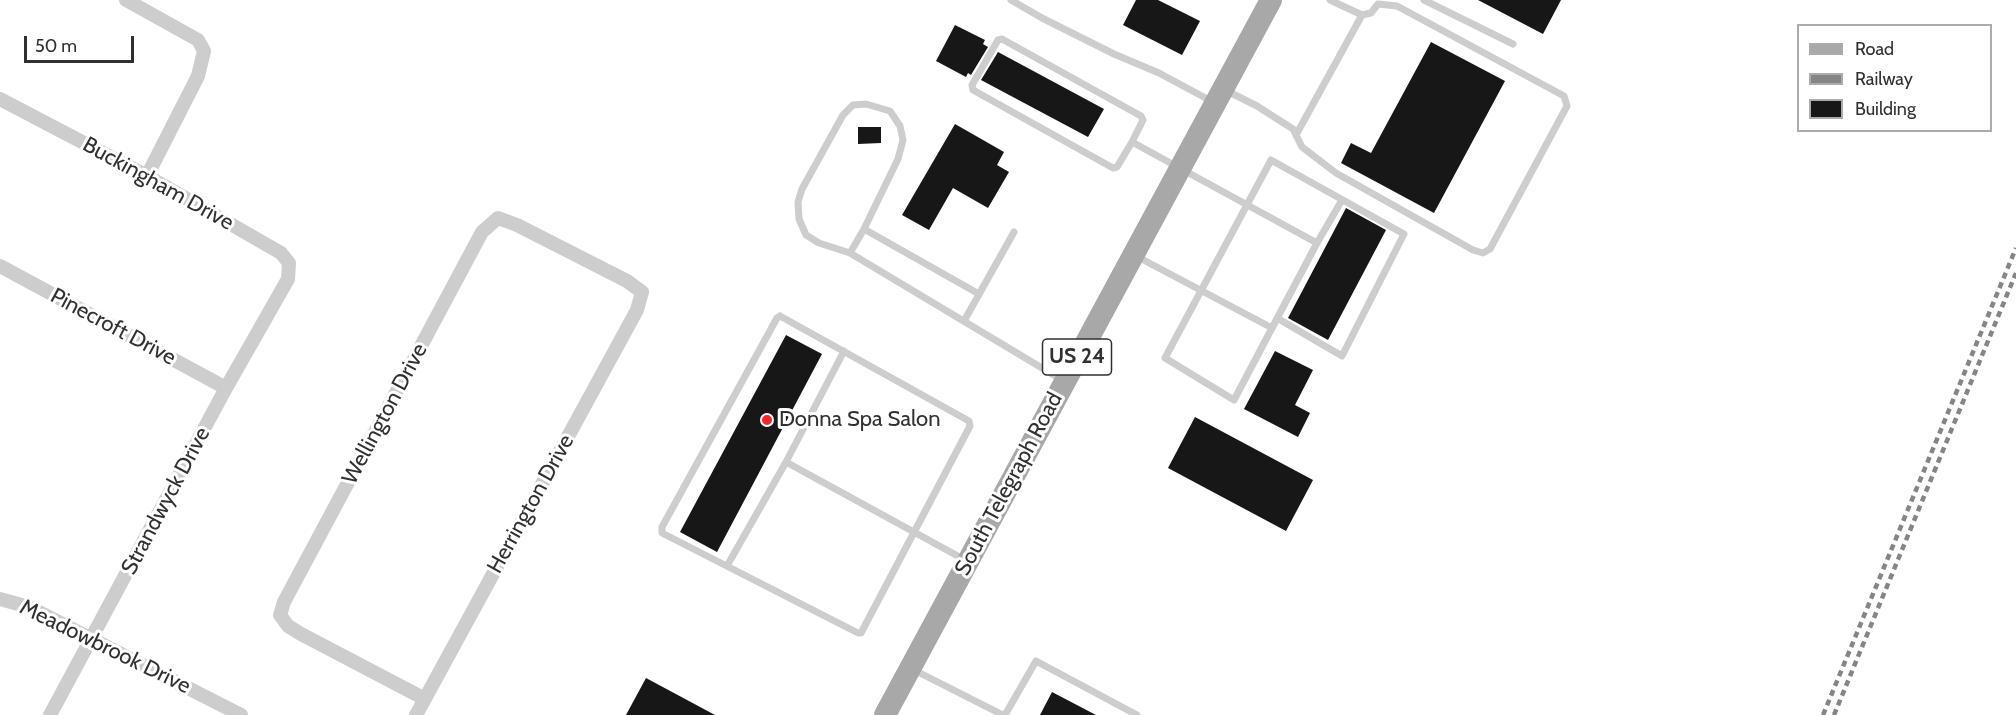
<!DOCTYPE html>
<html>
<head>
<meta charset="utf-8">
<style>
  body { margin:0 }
  #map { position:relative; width:2016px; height:715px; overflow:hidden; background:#fff; font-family:Cabin,sans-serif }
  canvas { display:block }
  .legend { position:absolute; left:1797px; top:24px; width:195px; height:108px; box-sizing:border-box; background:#fff; border:2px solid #acacac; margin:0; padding:8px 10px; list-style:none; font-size:18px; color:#303030 }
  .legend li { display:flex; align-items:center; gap:12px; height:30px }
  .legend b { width:30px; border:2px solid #acacac }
  .scale { position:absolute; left:24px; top:36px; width:110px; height:27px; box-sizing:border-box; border:3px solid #303030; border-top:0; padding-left:8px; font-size:18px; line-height:21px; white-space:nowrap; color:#303030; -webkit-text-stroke:4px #fff; paint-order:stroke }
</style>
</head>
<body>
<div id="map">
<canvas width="2016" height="715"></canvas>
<ul class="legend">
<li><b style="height:8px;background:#a8a8a8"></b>Road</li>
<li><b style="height:8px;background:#858585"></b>Railway</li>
<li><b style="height:16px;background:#171717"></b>Building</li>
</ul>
<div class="scale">50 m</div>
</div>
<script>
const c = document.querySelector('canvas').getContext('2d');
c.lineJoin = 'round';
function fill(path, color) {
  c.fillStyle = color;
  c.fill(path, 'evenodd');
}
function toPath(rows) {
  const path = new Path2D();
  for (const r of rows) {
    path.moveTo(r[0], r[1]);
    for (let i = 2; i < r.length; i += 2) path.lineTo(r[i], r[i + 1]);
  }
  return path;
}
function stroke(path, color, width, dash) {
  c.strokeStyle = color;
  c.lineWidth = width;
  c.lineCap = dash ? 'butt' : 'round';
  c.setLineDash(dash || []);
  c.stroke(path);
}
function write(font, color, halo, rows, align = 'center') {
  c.font = font + ' Cabin,sans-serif';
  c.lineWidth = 6;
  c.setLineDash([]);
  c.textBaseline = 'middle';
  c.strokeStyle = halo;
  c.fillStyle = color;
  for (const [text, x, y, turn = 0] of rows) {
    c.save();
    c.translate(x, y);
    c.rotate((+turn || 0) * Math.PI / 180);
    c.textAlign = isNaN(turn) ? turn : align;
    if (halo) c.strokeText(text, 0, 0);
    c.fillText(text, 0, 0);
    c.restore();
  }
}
const building = toPath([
  [1136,0,1158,0,1200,21,1182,55,1123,25],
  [1478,0,1561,0,1543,34],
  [955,25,985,40,983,44,988,47,971,75,968,73,966,77,936,61],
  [1431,42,1505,81,1434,213,1341,163,1351,143,1371,153],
  [998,52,1104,109,1088,137,981,80],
  [955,124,1004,152,997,165,1009,172,988,208,953,188,929,230,902,215],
  [858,127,881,127,881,143,858,144],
  [1346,208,1386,230,1328,340,1288,318],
  [786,335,822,354,717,552,680,532],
  [1275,351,1313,370,1295,405,1310,413,1298,437,1244,409],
  [1195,417,1313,480,1286,531,1168,468],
  [646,678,715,715,626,715],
  [1052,692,1096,715,1040,715]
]);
const service = toPath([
  [1011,0,1042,18,1114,54,1159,73,1213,102],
  [1424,0,1513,44],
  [1225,90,1257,106,1293,129,1302,147,1336,173,1473,250,1483,253,1490,249,1567,106,1564,96,1397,6,1378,4,1371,13,1362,15,1330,0],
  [1296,135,1362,15],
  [1132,142,1143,120,1141,116,1002,39,998,40,972,85,973,90,1113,168,1117,167,1132,142,1317,243,1272,328,1136,256],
  [1317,243,1342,200],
  [850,253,819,243,806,235,799,219,798,202,802,189,843,115,853,105,866,104,890,111,900,126,903,140,898,159,864,229],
  [979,294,864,229,850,253,1062,380],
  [780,316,969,421,970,426,861,633,858,633,662,533,662,527,777,318,780,316],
  [964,321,1014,232],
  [1272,328,1234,400,1165,358,1271,160,1404,234,1342,356,1277,318],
  [786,462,965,560],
  [727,566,786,462,844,351],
  [912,669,1003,715],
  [1005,715,1036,661,1137,715]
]);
const minor = toPath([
  [126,0,198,40,204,51,198,76,147,176],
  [0,99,147,176,281,253,289,263,288,279,226,388,50,715],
  [0,266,226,388],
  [0,599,29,607,241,715],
  [416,715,637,310,642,292,627,281,517,225,498,218,482,232,284,602,280,615,288,626,301,634,425,699]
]);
const primary = toPath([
  [885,715,1271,0]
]);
const rail = toPath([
  [1823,715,2016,248],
  [1834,715,2016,273]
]);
const markers = [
  [767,420,6,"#f4242d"]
];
const shields = [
  [1077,357,69]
];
const shieldNames = [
  ["US 24",1077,357]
];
const streetNames = [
  ["Buckingham Drive",158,184,29],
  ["Pinecroft Drive",113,327,28],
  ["Wellington Drive",385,414,-62],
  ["South Telegraph Road",1009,484,-62],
  ["Strandwyck Drive",166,501,-62],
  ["Herrington Drive",531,504,-61],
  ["Meadowbrook Drive",105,647,26]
];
const poiNames = [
  ["Donna Spa Salon",779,420]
];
fill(building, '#171717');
stroke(service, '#cdcdcd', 7);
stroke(minor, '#cdcdcd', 14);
stroke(primary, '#a8a8a8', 22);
stroke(rail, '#858585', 4.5, [6, 4.5]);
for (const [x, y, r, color] of markers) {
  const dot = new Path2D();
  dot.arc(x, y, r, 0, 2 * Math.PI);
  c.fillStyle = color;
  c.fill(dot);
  stroke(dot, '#fff', 2);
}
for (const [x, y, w] of shields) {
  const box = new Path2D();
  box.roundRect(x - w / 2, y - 18, w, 36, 4.5);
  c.fillStyle = '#fff';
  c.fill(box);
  stroke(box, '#303030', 1.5);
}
write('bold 21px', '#303030', null, shieldNames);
write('22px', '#303030', '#fff', streetNames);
write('22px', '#303030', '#fff', poiNames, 'left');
</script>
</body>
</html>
